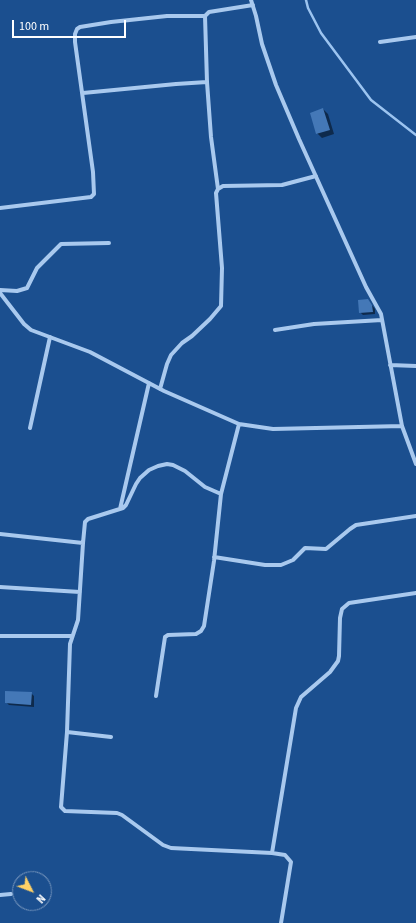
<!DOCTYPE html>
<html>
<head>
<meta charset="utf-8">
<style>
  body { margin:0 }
  #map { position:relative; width:416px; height:923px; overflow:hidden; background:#1b4f8f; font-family:"Source Sans 3",sans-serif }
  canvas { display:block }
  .north { position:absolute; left:12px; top:871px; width:40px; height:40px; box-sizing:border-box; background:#1b4f8f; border:1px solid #7695bc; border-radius:50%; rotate:132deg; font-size:11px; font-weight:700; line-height:16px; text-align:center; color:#fff }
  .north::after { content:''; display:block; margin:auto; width:14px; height:18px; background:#ffd166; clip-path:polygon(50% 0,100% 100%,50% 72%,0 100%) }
  .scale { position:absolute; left:12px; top:20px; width:114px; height:18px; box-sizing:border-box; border:2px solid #fff; border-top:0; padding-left:5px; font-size:12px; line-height:14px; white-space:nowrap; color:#fff; -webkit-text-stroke:3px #1b4f8f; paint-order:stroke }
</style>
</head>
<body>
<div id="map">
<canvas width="416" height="923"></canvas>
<div class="north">N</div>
<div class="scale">100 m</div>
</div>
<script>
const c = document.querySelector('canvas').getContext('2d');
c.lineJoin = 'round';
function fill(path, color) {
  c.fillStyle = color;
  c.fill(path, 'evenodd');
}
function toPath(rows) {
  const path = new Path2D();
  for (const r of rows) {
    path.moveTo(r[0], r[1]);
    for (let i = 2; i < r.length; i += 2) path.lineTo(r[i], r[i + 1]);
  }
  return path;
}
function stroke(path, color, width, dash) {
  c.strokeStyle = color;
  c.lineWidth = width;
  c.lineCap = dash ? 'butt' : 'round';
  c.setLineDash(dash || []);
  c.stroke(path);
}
const shadow = toPath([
  [323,109,328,114,334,134,322,138,317,133],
  [368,300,375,309,375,314,363,315,360,312],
  [31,693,34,696,34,707,9,705,6,702]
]);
const stream = toPath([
  [306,0,308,8,321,33,371,100,416,135]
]);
const building = toPath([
  [323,108,330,130,316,134,310,113],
  [368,299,372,305,373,312,359,313,358,300],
  [5,691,32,692,31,705,5,703]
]);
const minor = toPath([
  [251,0,256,16,262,44,276,85,299,139,366,287,381,314,402,426,416,464],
  [380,42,416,37],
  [83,93,176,84,207,82],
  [218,189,211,137,207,82,205,16,209,12,253,5],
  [0,208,91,197,94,194,93,172,75,42,75,34,77,29,80,27,111,22,167,16,205,16],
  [0,290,17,291,27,288,37,268,61,244,109,243],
  [0,293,24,324,31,330,90,352,164,391,239,424,273,429,402,426],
  [275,330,314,324,382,320],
  [390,365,416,366],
  [160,389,167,364,171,355,182,343,192,336,210,319,221,306,222,268,216,193,218,189,223,186,282,185,316,176],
  [30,428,50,337],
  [221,494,205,487,185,471,173,465,167,464,158,466,149,470,140,478,136,484,126,505,123,508,88,519,85,522,83,543,78,620,70,644,67,732,61,807,65,811,117,813,122,815,163,845,171,848,272,853,285,855,291,862,281,923],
  [120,509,149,383],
  [0,534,83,543],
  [214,557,265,565,281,565,293,560,305,548,326,549,350,529,356,525,416,516],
  [0,587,80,592],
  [0,636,72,636],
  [156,696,165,637,168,635,196,634,201,631,204,626,214,561,221,494,239,424],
  [67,732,111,737],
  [272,853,296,708,301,697,330,672,338,661,339,656,340,618,342,609,349,603,416,593],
  [0,895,11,894]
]);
fill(shadow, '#0007');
stroke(stream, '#9cc4f0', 2.5);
fill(building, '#4478b7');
stroke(minor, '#a9c9ee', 4);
</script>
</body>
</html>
